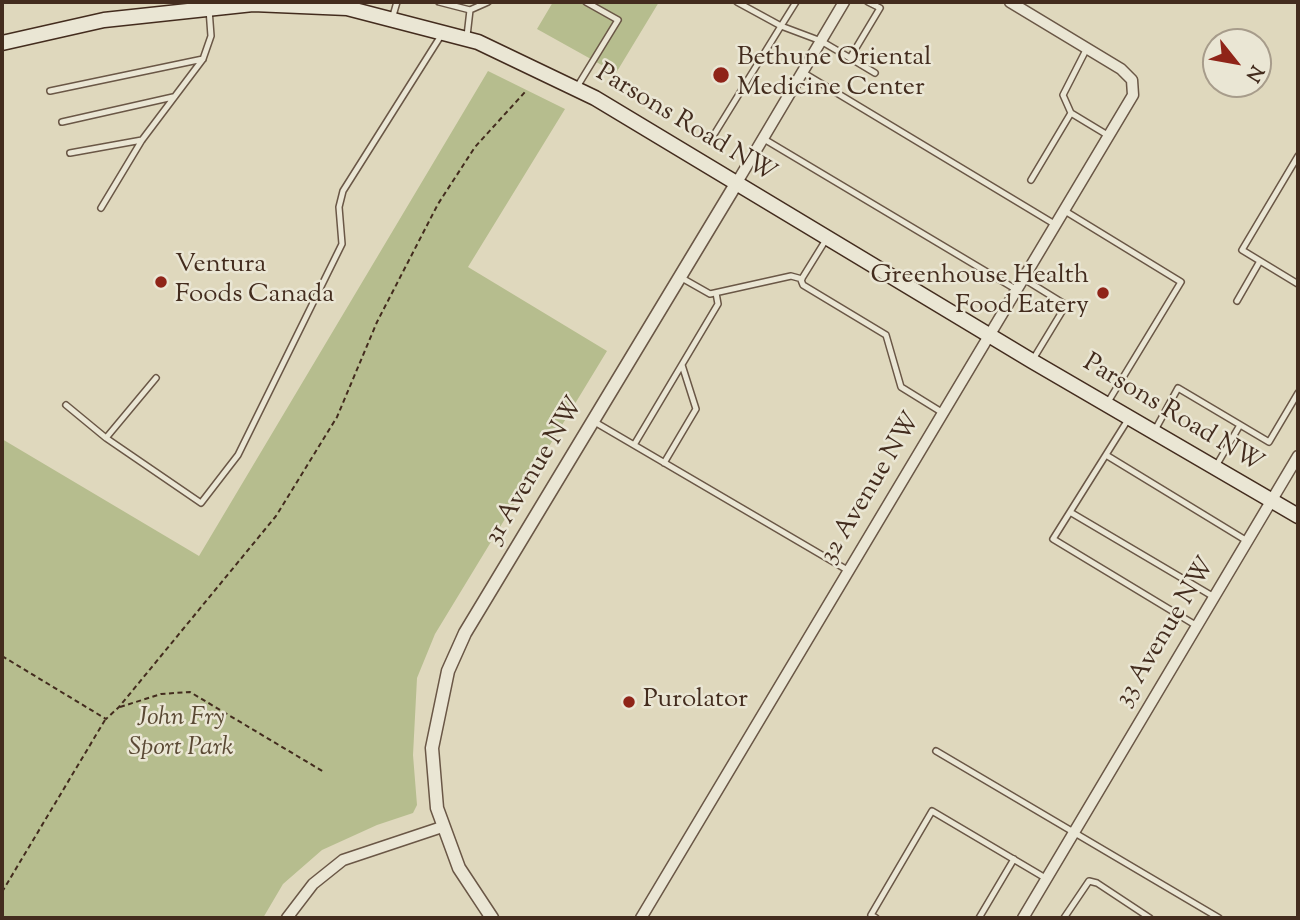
<!DOCTYPE html>
<html>
<head>
<meta charset="utf-8">
<style>
  body { margin:0 }
  #map { position:relative; width:1300px; height:920px; overflow:hidden; background:#dfd8bd; font-family:"Sorts Mill Goudy",serif }
  canvas { display:block }
  .frame { position:absolute; inset:0; border:4px solid #432c1e; pointer-events:none }
  .north { position:absolute; left:1202px; top:28px; width:70px; height:70px; box-sizing:border-box; background:#eae6d4; border:2px solid #a79c8b; border-radius:50%; rotate:121deg; font-size:19px; font-weight:700; line-height:28px; text-align:center; color:#432c1e }
  .north::after { content:''; display:block; margin:auto; width:24px; height:32px; background:#8f2418; clip-path:polygon(50% 0,100% 100%,50% 72%,0 100%) }
</style>
</head>
<body>
<div id="map">
<canvas width="1300" height="920"></canvas>
<div class="frame"></div>
<div class="north">N</div>
</div>
<script>
const c = document.querySelector('canvas').getContext('2d');
c.lineJoin = 'round';
function fill(path, color) {
  c.fillStyle = color;
  c.fill(path, 'evenodd');
}
function toPath(rows) {
  const path = new Path2D();
  for (const r of rows) {
    path.moveTo(r[0], r[1]);
    for (let i = 2; i < r.length; i += 2) path.lineTo(r[i], r[i + 1]);
  }
  return path;
}
function stroke(path, color, width, dash) {
  c.strokeStyle = color;
  c.lineWidth = width;
  c.lineCap = dash ? 'butt' : 'round';
  c.setLineDash(dash || []);
  c.stroke(path);
}
function write(font, color, halo, rows, align = 'center') {
  c.font = font + ' "Sorts Mill Goudy",serif';
  c.lineWidth = 5;
  c.setLineDash([]);
  c.textBaseline = 'middle';
  c.strokeStyle = halo;
  c.fillStyle = color;
  for (const [text, x, y, turn = 0] of rows) {
    c.save();
    c.translate(x, y);
    c.rotate((+turn || 0) * Math.PI / 180);
    c.textAlign = isNaN(turn) ? turn : align;
    if (halo) c.strokeText(text, 0, 0);
    c.fillText(text, 0, 0);
    c.restore();
  }
}
const green = toPath([
  [553,2,659,2,616,73,537,29],
  [488,71,565,109,468,267,607,351,435,634,417,678,413,755,417,805,413,813,377,825,322,850,283,884,263,918,2,918,2,439,199,556]
]);
const path = toPath([
  [2,656,106,719,119,707,276,516,337,417,377,322,438,204,475,147,525,92],
  [120,707,161,694,190,692,324,772],
  [2,892,105,720]
]);
const service = toPath([
  [439,2,470,10],
  [737,2,781,26,796,2],
  [392,19,397,2],
  [467,36,470,10,488,2],
  [850,58,875,73],
  [802,72,1056,225],
  [577,87,618,20,586,2],
  [50,91,203,59],
  [1071,113,1063,95,1087,48],
  [62,122,173,97],
  [715,133,781,26,821,41,850,58,880,8,868,2],
  [764,139,1017,290],
  [70,153,142,140],
  [1298,156,1242,250,1298,284],
  [1031,180,1071,113,1109,136],
  [101,208,142,140,203,59,211,36,209,9],
  [1065,211,1181,282,1108,402],
  [827,238,801,280,803,285,886,335,901,387,943,413],
  [680,277,710,294,791,276,802,279],
  [1024,279,1066,305,1032,361],
  [1237,301,1260,261],
  [66,405,106,438,201,503,238,455,342,244,339,207,343,191,442,34],
  [1129,418,1053,539,1197,626],
  [593,421,849,571],
  [1155,430,1178,388,1269,442,1298,393],
  [106,438,156,378],
  [634,445,718,304,716,293],
  [1106,455,1247,541],
  [664,463,696,409,682,365],
  [1216,466,1240,425],
  [1070,512,1214,597],
  [936,751,1219,918],
  [876,918,871,915,932,811,1047,879],
  [979,918,1014,859],
  [1064,918,1089,881,1097,883,1150,918]
]);
const minor = toPath([
  [736,184,844,2],
  [287,918,313,884,343,860,442,827],
  [641,918,1133,95,1132,80,1121,69,1010,2],
  [1023,918,1298,456]
]);
const tertiary = toPath([
  [492,918,459,868,437,808,432,748,448,671,465,633,736,184]
]);
const secondary = toPath([
  [2,43,104,20,253,4,347,8,478,42,595,98,1032,361,1298,516]
]);
const markers = [
  [721,75,9,"#8f2418"],
  [161,282,7,"#8f2418"],
  [1103,293,7,"#8f2418"],
  [629,702,7,"#8f2418"]
];
const poiNames = [
  ["Bethune Oriental",737,60],
  ["Medicine Center",737,90],
  ["Ventura",175,267],
  ["Foods Canada",175,297],
  ["Greenhouse Health",1089,278,"right"],
  ["Food Eatery",1089,308,"right"],
  ["Purolator",643,702]
];
const streetNames = [
  ["Parsons Road NW",685,125,31],
  ["Parsons Road NW",1172,415,31],
  ["31 Avenue NW",536,472,-59],
  ["32 Avenue NW",872,489,-59],
  ["33 Avenue NW",1167,633,-59]
];
const parkNames = [
  ["John Fry",181,720],
  ["Sport Park",181,750]
];
fill(green, '#b6bd8e');
stroke(service, '#6a5746', 8);
stroke(minor, '#6a5746', 13);
stroke(tertiary, '#6a5746', 15);
stroke(secondary, '#432c1e', 17);
stroke(path, '#432c1e', 2, [5, 3.5]);
stroke(service, '#eae6d4', 5);
stroke(minor, '#eae6d4', 10);
stroke(tertiary, '#eae6d4', 12);
stroke(secondary, '#eae6d4', 14);
for (const [x, y, r, color] of markers) {
  const dot = new Path2D();
  dot.arc(x, y, r, 0, 2 * Math.PI);
  c.fillStyle = color;
  c.fill(dot);
  stroke(dot, '#eae6d4', 2.5);
}
write('26px', '#432c1e', '#eae6d4', poiNames, 'left');
write('26px', '#432c1e', '#eae6d4', streetNames);
write('italic 26px', '#5a4934', '#eae6d4', parkNames);
</script>
</body>
</html>
